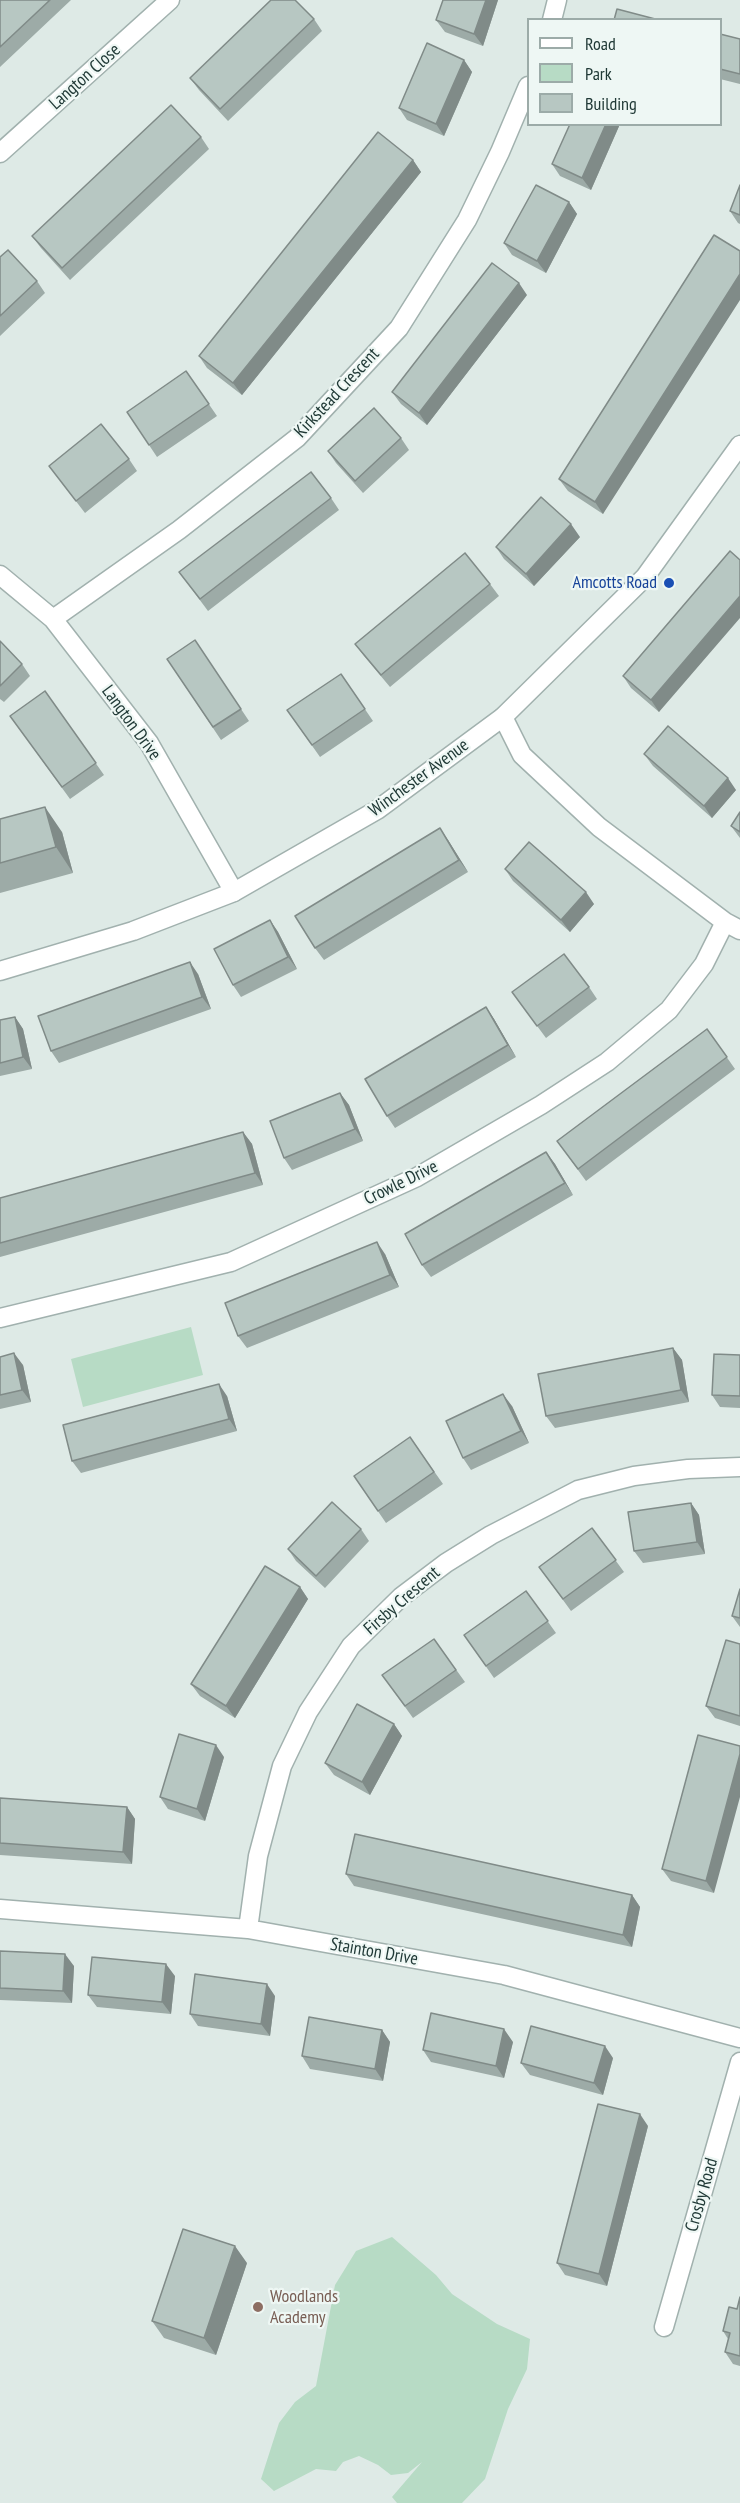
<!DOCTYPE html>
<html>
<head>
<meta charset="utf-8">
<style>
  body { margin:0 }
  #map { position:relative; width:740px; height:2503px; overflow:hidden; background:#deeae6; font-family:"PT Sans Narrow",sans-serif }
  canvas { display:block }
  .legend { position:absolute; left:527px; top:18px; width:195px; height:108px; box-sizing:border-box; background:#eef7f4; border:2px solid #9caba8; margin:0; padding:8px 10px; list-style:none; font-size:18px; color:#203936 }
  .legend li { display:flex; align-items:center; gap:12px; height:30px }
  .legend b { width:30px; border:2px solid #9caba8 }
</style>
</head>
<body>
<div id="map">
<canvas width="740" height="2503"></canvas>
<ul class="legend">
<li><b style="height:8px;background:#fff"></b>Road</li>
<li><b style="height:16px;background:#b7dbc5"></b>Park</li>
<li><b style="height:16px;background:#b7c7c2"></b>Building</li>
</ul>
</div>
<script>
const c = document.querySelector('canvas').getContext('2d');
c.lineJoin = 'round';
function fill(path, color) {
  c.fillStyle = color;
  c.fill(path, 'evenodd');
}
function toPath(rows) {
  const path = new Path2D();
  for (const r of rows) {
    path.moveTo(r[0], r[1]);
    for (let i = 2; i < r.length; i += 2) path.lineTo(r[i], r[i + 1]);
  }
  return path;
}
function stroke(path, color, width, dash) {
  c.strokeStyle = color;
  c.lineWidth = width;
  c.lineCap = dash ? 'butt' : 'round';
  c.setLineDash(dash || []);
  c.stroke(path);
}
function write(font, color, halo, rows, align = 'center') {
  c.font = font + ' "PT Sans Narrow",sans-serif';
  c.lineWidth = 4.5;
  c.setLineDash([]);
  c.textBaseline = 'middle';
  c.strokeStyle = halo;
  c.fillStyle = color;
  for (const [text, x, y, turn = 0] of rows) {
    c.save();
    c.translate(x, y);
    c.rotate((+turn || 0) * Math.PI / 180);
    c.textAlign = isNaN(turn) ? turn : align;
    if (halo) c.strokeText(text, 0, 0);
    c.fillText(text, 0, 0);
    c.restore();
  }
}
const green = toPath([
  [191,1327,203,1375,83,1407,71,1359],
  [392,2237,436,2275,452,2294,497,2324,530,2339,527,2369,508,2409,485,2479,462,2503,397,2503,392,2497,422,2462,408,2473,391,2475,378,2465,359,2456,343,2462,336,2471,316,2469,274,2491,261,2479,279,2423,295,2402,316,2386,335,2285,356,2251]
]);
const minor = toPath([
  [552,20,557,0],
  [0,153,170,0],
  [0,575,53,619,149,743,234,892],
  [53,619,179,530,297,438,399,328,467,220,500,152,528,86],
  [503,717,522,755,599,827,725,922,740,930],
  [0,1318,231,1262,417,1177,541,1105,607,1062,669,1010,704,964,725,922],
  [0,1909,248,1929,504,1975,740,2038],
  [248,1929,258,1856,282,1766,308,1712,351,1646,401,1597,446,1563,491,1535,578,1490,634,1476,688,1469,740,1467],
  [664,2327,740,2062]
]);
const tertiary = toPath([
  [0,971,133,931,234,892,377,810,503,717,645,577,740,445]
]);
const wall = toPath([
  [0,0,71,0,0,67],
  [443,0,498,0,483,46,445,32,436,20],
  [314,19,322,31,228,121,199,90,190,78],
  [720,34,740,39,740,84,720,79],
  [464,60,472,72,444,136,407,120,399,108],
  [570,124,620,124,591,190,560,176,552,164],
  [201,137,209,149,70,280,41,248,32,236],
  [413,160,421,172,242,395,207,368,199,356],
  [740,185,740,224,738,223,730,211],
  [569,202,577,214,546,273,512,255,504,243],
  [714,235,603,514,568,491,559,479],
  [0,257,37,281,45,293,0,336],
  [527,295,427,425,401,404,392,392],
  [186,371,217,416,157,457,127,412],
  [401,438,409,450,363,493,336,463,328,451],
  [129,459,137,471,85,513,49,466],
  [331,498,339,510,208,611,179,572],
  [580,537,534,586,504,559,496,547],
  [730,551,659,712,631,688,623,676],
  [490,584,499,596,390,687,364,656,355,644],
  [195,640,249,721,221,740,167,659],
  [0,641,22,664,30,676,4,702,0,699],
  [341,674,373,721,320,757,287,710],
  [45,691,104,775,70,799,10,716],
  [644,754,736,790,712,818,653,766],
  [740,812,740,838,731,826],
  [0,819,62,832,73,873,0,893],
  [448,840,468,872,324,960,315,948],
  [505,869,594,904,570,932,513,881],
  [270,920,278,932,297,969,241,997,233,985],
  [198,974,211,1009,59,1063,51,1051],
  [589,987,597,999,546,1038,512,992],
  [486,1007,494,1019,516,1057,395,1128,387,1116],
  [15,1017,23,1029,32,1069,0,1076,0,1020],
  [707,1029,735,1069,586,1181,557,1141],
  [340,1093,349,1105,363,1141,292,1170,284,1158],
  [243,1132,252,1144,263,1185,0,1257,0,1198],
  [546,1152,555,1164,573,1195,431,1277,422,1265],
  [385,1254,399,1287,247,1348,238,1336],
  [673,1348,682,1360,689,1402,555,1428,546,1416],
  [740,1355,740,1408,720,1407,712,1395],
  [0,1357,23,1365,31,1402,0,1409],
  [227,1396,237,1431,81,1473,72,1461],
  [512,1406,529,1443,471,1470,463,1458],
  [410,1437,443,1484,386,1523,354,1476],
  [691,1503,699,1515,705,1554,643,1563,634,1551],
  [592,1528,624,1572,571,1611,539,1567],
  [361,1529,369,1541,325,1588,296,1561,288,1549],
  [300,1587,308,1599,235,1718,200,1696,191,1684],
  [740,1589,740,1627,732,1616],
  [526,1591,556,1633,494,1678,464,1635],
  [434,1639,465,1682,413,1718,382,1675],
  [740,1644,740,1726,715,1718,706,1706],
  [394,1724,402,1736,370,1795,334,1775,325,1763],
  [698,1735,714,1893,671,1881,662,1869],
  [224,1757,205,1821,168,1809,160,1797],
  [0,1798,127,1807,135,1819,132,1864,0,1855],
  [346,1874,632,1895,640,1907,632,1947,354,1886],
  [0,1951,74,1966,72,2003,0,2000],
  [175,1976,171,2014,97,2007,88,1995],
  [275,1996,270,2036,198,2026,190,2014],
  [382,2030,390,2042,383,2081,310,2069,302,2056],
  [513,2042,504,2078,431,2062,423,2050],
  [613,2058,603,2095,530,2075,521,2063],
  [648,2126,607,2286,565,2275,557,2263],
  [247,2263,216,2355,164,2338,152,2321],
  [740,2297,740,2366,733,2364,725,2352,728,2339,723,2331,737,2309]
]);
const shadedWall = toPath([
  [486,0,498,0,483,46,474,34],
  [464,60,472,72,444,136,436,124],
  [606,124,620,124,591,190,582,178],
  [413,160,421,172,242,395,233,383],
  [569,202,577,214,546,273,537,261],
  [740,274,740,300,603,514,595,502],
  [519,283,527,295,427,425,419,413],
  [571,524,580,537,534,586,526,574],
  [740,596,740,618,659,712,651,700],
  [728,778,736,790,712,818,704,806],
  [45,807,62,832,73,873,56,847],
  [440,828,448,840,468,872,459,860],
  [586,892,594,904,570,932,561,920],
  [270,920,278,932,297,969,288,957],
  [190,962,198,974,211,1009,202,997],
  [486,1007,494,1019,516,1057,508,1045],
  [15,1017,23,1029,32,1069,23,1057],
  [340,1093,349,1105,363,1141,355,1129],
  [243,1132,252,1144,263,1185,255,1173],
  [546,1152,555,1164,573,1195,565,1183],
  [377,1242,385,1254,399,1287,390,1275],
  [673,1348,682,1360,689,1402,681,1390],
  [14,1353,23,1365,31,1402,22,1390],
  [219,1384,227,1396,237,1431,229,1419],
  [503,1394,512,1406,529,1443,521,1431],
  [691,1503,699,1515,705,1554,697,1542],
  [300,1587,308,1599,235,1718,226,1706],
  [394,1724,402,1736,370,1795,362,1782],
  [216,1745,224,1757,205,1821,197,1809],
  [740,1754,740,1797,714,1893,706,1881],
  [127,1807,135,1819,132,1864,123,1852],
  [632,1895,640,1907,632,1947,623,1935],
  [65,1954,74,1966,72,2003,63,1991],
  [166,1964,175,1976,171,2014,162,2002],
  [267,1984,275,1996,270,2036,261,2024],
  [504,2029,513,2042,504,2078,496,2066],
  [382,2030,390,2042,383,2081,375,2069],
  [605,2046,613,2058,603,2095,594,2083],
  [640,2114,648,2126,607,2286,599,2274],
  [235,2246,247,2263,216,2355,204,2338]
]);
const building = toPath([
  [0,0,50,0,0,47,0,0],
  [271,0,295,0,314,19,220,109,190,78,271,0],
  [443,0,486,0,474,34,436,20,443,0],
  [617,9,659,20,614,20,617,9],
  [720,34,740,39,740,74,720,69,720,34],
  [427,43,464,60,436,124,399,108,427,43],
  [171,105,201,137,62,268,32,236,171,105],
  [570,124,606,124,582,178,552,164,570,124],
  [378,132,413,160,233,383,199,356,378,132],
  [536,185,569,202,537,261,504,243,536,185],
  [740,185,740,215,730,211,740,185],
  [714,235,740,251,740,274,595,502,559,479,714,235],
  [8,250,37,281,0,316,0,257,8,250],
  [492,263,519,283,419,413,392,392,492,263],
  [186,371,209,404,149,445,127,412,186,371],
  [374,408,401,438,355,481,328,451,374,408],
  [101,424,129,459,76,501,49,466,101,424],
  [311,472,331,498,200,599,179,572,311,472],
  [541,497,571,524,526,574,496,547,541,497],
  [730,551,740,560,740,596,651,700,623,676,730,551],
  [465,553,490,584,381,675,355,644,465,553],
  [195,640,241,709,213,727,167,659,195,640],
  [0,641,22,664,0,686,0,641],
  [341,674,365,709,312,745,287,710,341,674],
  [45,691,96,763,62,787,10,716,45,691],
  [668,726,728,778,704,806,644,754,668,726],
  [45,807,56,847,0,863,0,819,45,807],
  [740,812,740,832,731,826,740,812],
  [440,828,459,860,315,948,295,916,440,828],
  [529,842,586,892,561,920,505,869,529,842],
  [270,920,288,957,233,985,214,949,270,920],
  [564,954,589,987,537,1026,512,992,564,954],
  [190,962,202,997,51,1051,38,1016,190,962],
  [486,1007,508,1045,387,1116,365,1079,486,1007],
  [15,1017,23,1057,0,1063,0,1020,15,1017],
  [707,1029,727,1057,578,1169,557,1141,707,1029],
  [340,1093,355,1129,284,1158,270,1121,340,1093],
  [243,1132,255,1173,0,1243,0,1198,243,1132],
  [546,1152,565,1183,422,1265,405,1234,546,1152],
  [377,1242,390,1275,238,1336,225,1303,377,1242],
  [673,1348,681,1390,546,1416,538,1374,673,1348],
  [14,1353,22,1390,0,1395,0,1357,14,1353],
  [714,1354,740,1355,740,1396,712,1395,714,1354],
  [219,1384,229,1419,72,1461,63,1425,219,1384],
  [503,1394,521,1431,463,1458,446,1421,503,1394],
  [410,1437,434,1472,378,1511,354,1476,410,1437],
  [332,1502,361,1529,316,1576,288,1549,332,1502],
  [691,1503,697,1542,634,1551,628,1512,691,1503],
  [592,1528,616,1560,563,1599,539,1567,592,1528],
  [265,1566,300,1587,226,1706,191,1684,265,1566],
  [740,1589,740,1618,732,1616,740,1589],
  [526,1591,548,1621,486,1666,464,1635,526,1591],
  [434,1639,456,1670,405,1706,382,1675,434,1639],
  [726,1640,740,1644,740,1716,706,1706,726,1640],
  [357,1704,394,1724,362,1782,325,1763,357,1704],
  [179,1734,216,1745,197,1809,160,1797,179,1734],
  [698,1735,740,1746,740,1754,706,1881,662,1869,698,1735],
  [0,1798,127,1807,123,1852,0,1843,0,1798],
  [355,1834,632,1895,623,1935,346,1874,355,1834],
  [0,1951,65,1954,63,1991,0,1988,0,1951],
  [92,1957,166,1964,162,2002,88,1995,92,1957],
  [195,1974,267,1984,261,2024,190,2014,195,1974],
  [431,2013,504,2029,496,2066,423,2050,431,2013],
  [309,2017,382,2030,375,2069,302,2056,309,2017],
  [531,2026,605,2046,594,2083,521,2063,531,2026],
  [598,2104,640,2114,599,2274,557,2263,598,2104],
  [183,2229,235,2246,204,2338,152,2321,183,2229],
  [740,2297,740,2356,725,2352,730,2333,723,2331,729,2307,737,2309,740,2297]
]);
const markers = [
  [669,583,6,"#1a4fb4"],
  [258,2307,6,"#8d6e63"]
];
const streetNames = [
  ["Langton Close",85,77,-42],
  ["Kirkstead Crescent",337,393,-47],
  ["Langton Drive",131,723,54],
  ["Winchester Avenue",419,778,-36],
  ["Crowle Drive",401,1183,-26],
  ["Firsby Crescent",402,1601,-41],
  ["Stainton Drive",374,1952,10],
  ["Crosby Road",702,2195,-74]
];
const transitNames = [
  ["Amcotts Road",657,583]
];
const educationNames = [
  ["Woodlands",270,2297],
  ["Academy",270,2318]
];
fill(green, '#b7dbc5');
stroke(minor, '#a1b1ae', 21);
stroke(tertiary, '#a1b1ae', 21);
stroke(minor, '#fff', 18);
stroke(tertiary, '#fff', 18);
fill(wall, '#9daba7');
fill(shadedWall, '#808b88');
fill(building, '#b7c7c2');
stroke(building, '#808b88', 1.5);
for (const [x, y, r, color] of markers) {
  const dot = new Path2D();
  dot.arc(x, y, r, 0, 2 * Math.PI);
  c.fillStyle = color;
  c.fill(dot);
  stroke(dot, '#eef7f4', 2);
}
write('18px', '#203936', '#eef7f4', streetNames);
write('18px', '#164399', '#eef7f4', transitNames, 'right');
write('18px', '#785e54', '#eef7f4', educationNames, 'left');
</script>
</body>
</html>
